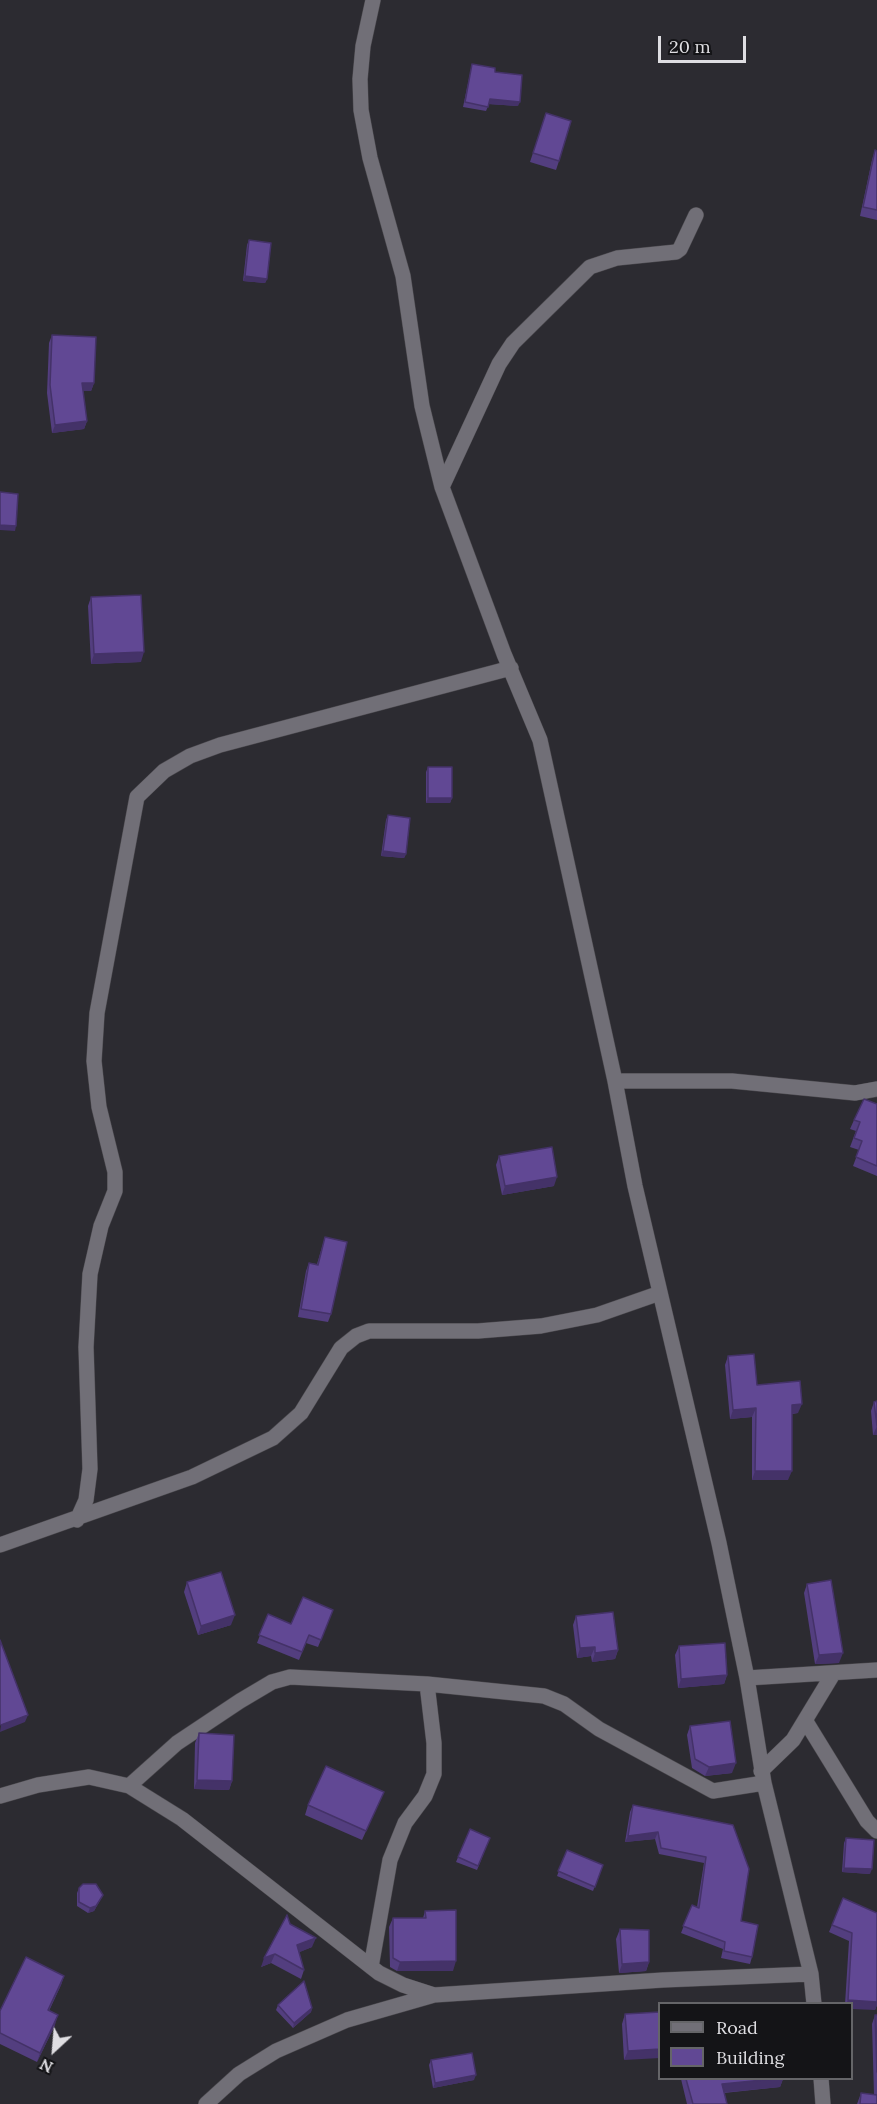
<!DOCTYPE html>
<html>
<head>
<meta charset="utf-8">
<style>
  body { margin:0 }
  #map { position:relative; width:877px; height:2104px; overflow:hidden; background:#2c2b31; font-family:Lora,serif }
  canvas { display:block }
  .legend { position:absolute; left:658px; top:2002px; width:195px; height:78px; box-sizing:border-box; background:#141417; border:2px solid #656568; margin:0; padding:8px 10px; list-style:none; font-size:18px; color:#dfdee2 }
  .legend li { display:flex; align-items:center; gap:12px; height:30px }
  .legend b { width:30px; border:2px solid #656568 }
  .north { position:absolute; left:24px; top:2020px; width:60px; height:60px; -webkit-text-stroke:4px #141417; paint-order:stroke; rotate:206deg; font-size:16px; font-weight:700; line-height:24px; text-align:center; color:#dfdee2 }
  .north::after { content:''; display:block; margin:auto; width:21px; height:27px; background:#dfdee2; clip-path:polygon(50% 0,100% 100%,50% 72%,0 100%) }
  .scale { position:absolute; left:658px; top:36px; width:88px; height:27px; box-sizing:border-box; border:3px solid #dfdee2; border-top:0; padding-left:8px; font-size:18px; line-height:21px; white-space:nowrap; color:#dfdee2; -webkit-text-stroke:4px #141417; paint-order:stroke }
</style>
</head>
<body>
<div id="map">
<canvas width="877" height="2104"></canvas>
<ul class="legend">
<li><b style="height:8px;background:#716f77"></b>Road</li>
<li><b style="height:16px;background:#614894"></b>Building</li>
</ul>
<div class="north">N</div>
<div class="scale">20 m</div>
</div>
<script>
const c = document.querySelector('canvas').getContext('2d');
c.lineJoin = 'round';
function toPath(rows) {
  const path = new Path2D();
  for (const r of rows) {
    path.moveTo(r[0], r[1]);
    for (let i = 2; i < r.length; i += 2) path.lineTo(r[i], r[i + 1]);
  }
  return path;
}
function stroke(path, color, width, dash) {
  c.strokeStyle = color;
  c.lineWidth = width;
  c.lineCap = dash ? 'butt' : 'round';
  c.setLineDash(dash || []);
  c.stroke(path);
}
function fill(path, color) {
  c.fillStyle = color;
  c.fill(path, 'evenodd');
}
const minor = toPath([
  [373,0,363,46,360,79,361,110,370,158,403,276,422,406,442,487,504,654,540,740,615,1081,635,1186,719,1543,747,1678,764,1783,811,1974,814,2004],
  [442,487,499,364,513,343,590,267,617,258,676,252,680,249,696,215],
  [615,1081,732,1081,855,1093,877,1089],
  [77,1520,86,1500,90,1469,86,1347,90,1274,101,1226,115,1191,115,1172,99,1107,94,1061,97,1013,137,797,164,771,190,756,220,745,511,668],
  [0,1545,192,1477,273,1438,301,1413,341,1348,356,1336,369,1331,478,1331,541,1326,597,1315,660,1293],
  [747,1678,877,1670],
  [805,1720,867,1821,877,1831],
  [761,1771,793,1740,833,1674],
  [129,1786,177,1743,240,1701,272,1682,290,1677,427,1684,544,1696,564,1704,599,1729,713,1791,764,1783],
  [0,1796,38,1785,89,1777,129,1786,182,1819,379,1973,403,1985,434,1995,663,1980,811,1974],
  [371,1967,390,1860,405,1823,425,1796,434,1774,434,1743,427,1684],
  [821,2078,823,2104],
  [206,2104,239,2074,276,2051,347,2020,434,1995]
]);
const wall = toPath([
  [472,64,495,72,518,106,489,104,486,111,463,107],
  [546,113,559,161,556,170,530,162],
  [875,150,877,151,877,220,860,216,872,160],
  [249,240,267,279,265,283,243,281,247,245],
  [52,335,94,383,91,391,83,391,87,421,84,429,52,433,47,393,49,343],
  [91,597,141,662,91,664,88,606],
  [428,767,452,798,450,803,426,803,426,772],
  [388,815,406,854,404,858,381,856,386,820],
  [877,1104,877,1176,853,1166,859,1150,850,1147,856,1131,850,1129,854,1120],
  [499,1156,554,1186,502,1195,496,1165],
  [325,1237,331,1314,328,1322,298,1317,306,1271,309,1263,317,1264],
  [728,1356,757,1385,798,1413,792,1414,788,1480,752,1480,752,1417,730,1419,725,1365],
  [877,1401,877,1435,873,1435,871,1411,874,1402],
  [187,1582,231,1625,198,1635,184,1592],
  [807,1584,839,1663,815,1664,804,1593],
  [333,1610,318,1647,306,1643,299,1660,257,1643,268,1614,291,1624],
  [576,1616,618,1650,615,1659,592,1662,591,1656,577,1658,573,1625],
  [679,1646,727,1675,724,1684,678,1688,675,1655],
  [690,1726,732,1773,705,1776,692,1768,687,1735],
  [199,1733,232,1781,229,1790,194,1789,195,1743],
  [384,1792,362,1840,305,1815,308,1805],
  [633,1805,733,1825,741,1921,752,1957,750,1964,721,1958,723,1949,681,1933,692,1905,697,1907,704,1863,659,1854,655,1839,625,1842,630,1812],
  [470,1829,490,1838,477,1870,456,1862],
  [846,1838,870,1874,842,1872,844,1843],
  [567,1850,603,1865,593,1891,557,1876],
  [79,1888,103,1895,94,1911,88,1913,77,1906,77,1893],
  [843,1898,877,1913,877,2005,875,2010,852,2004,845,2004,849,1941,829,1932],
  [425,1911,453,1971,397,1971,390,1967,389,1927,393,1918,423,1918],
  [290,1924,312,1947,299,1952,304,1970,301,1979,271,1963,261,1967],
  [620,1929,649,1962,646,1971,619,1973,616,1939],
  [64,1976,61,1985,49,2011,55,2025,37,2062,0,2044,0,2011],
  [278,2005,312,2008,311,2012,293,2028,276,2010],
  [660,2012,624,2060,622,2024,625,2014],
  [875,2015,877,2015,877,2104,857,2104,861,2093,874,2095,872,2024],
  [431,2060,474,2080,433,2088,429,2065],
  [681,2079,783,2079,780,2087,724,2093,727,2104,687,2104]
]);
const shadedWall = toPath([
  [490,99,520,102,518,106,488,104],
  [245,276,267,279,265,283,243,281],
  [82,383,94,383,91,391,79,391],
  [87,421,84,429,52,433,55,425],
  [0,525,16,526,15,531,0,530],
  [144,652,141,662,91,664,94,654],
  [428,798,452,798,450,803,426,803],
  [383,851,406,854,404,858,381,856],
  [557,1177,554,1186,502,1195,505,1186],
  [802,1404,798,1413,789,1414,792,1405],
  [756,1408,752,1417,730,1419,733,1410],
  [877,1426,877,1435,873,1435],
  [755,1471,792,1471,788,1480,752,1480],
  [235,1615,231,1625,198,1635,201,1626],
  [595,1647,591,1656,577,1658,580,1648],
  [618,1650,615,1659,592,1662,595,1653],
  [843,1653,839,1663,815,1664,819,1655],
  [727,1675,724,1684,678,1688,681,1679],
  [28,1715,25,1722,0,1732,1,1725],
  [736,1763,732,1773,705,1776,709,1767],
  [197,1780,232,1781,229,1790,194,1789],
  [658,1832,655,1839,625,1842,628,1836],
  [844,1868,872,1869,870,1874,842,1872],
  [103,1895,94,1911,88,1913,90,1908],
  [316,1938,312,1947,293,1955,297,1945],
  [275,1954,271,1963,261,1967,264,1958],
  [456,1961,453,1971,397,1971,400,1962],
  [649,1962,646,1971,619,1973,622,1964],
  [64,1976,61,1985,44,2019,48,2010],
  [848,2000,877,2002,877,2005,875,2010,852,2009,852,2004,846,2004],
  [312,2008,311,2012,293,2028,294,2023],
  [58,2015,55,2025,37,2062,40,2053],
  [660,2049,660,2058,624,2060,628,2051],
  [476,2075,474,2080,433,2088,435,2083],
  [773,2079,783,2079,780,2087,719,2093,722,2084]
]);
const building = toPath([
  [472,64,495,68,495,72,522,75,520,102,490,99,488,107,465,102,472,64],
  [546,113,571,121,559,161,533,153,546,113],
  [875,150,877,151,877,210,863,207,875,150],
  [249,240,271,243,267,279,245,276,249,240],
  [52,335,96,337,94,383,82,383,87,421,55,425,50,385,52,335],
  [0,492,18,494,16,526,0,525,0,492],
  [141,595,144,652,94,654,91,597,141,595],
  [428,767,452,767,452,798,428,798,428,767],
  [388,815,410,818,406,854,383,851,388,815],
  [864,1099,877,1104,877,1166,856,1157,862,1141,854,1138,860,1122,854,1120,864,1099],
  [552,1147,557,1177,505,1186,499,1156,552,1147],
  [325,1237,347,1242,331,1314,301,1309,309,1263,318,1265,325,1237],
  [754,1354,757,1385,800,1381,802,1404,792,1405,792,1471,755,1471,756,1408,733,1410,728,1356,754,1354],
  [877,1401,877,1426,874,1402,877,1401],
  [221,1572,235,1615,201,1626,187,1582,221,1572],
  [831,1580,843,1653,819,1655,807,1584,831,1580],
  [303,1597,333,1610,321,1640,309,1635,302,1652,259,1635,268,1614,291,1624,303,1597],
  [613,1612,618,1650,595,1653,595,1647,580,1648,576,1616,613,1612],
  [0,1640,28,1715,1,1725,0,1724,0,1640],
  [725,1643,727,1675,681,1679,679,1646,725,1643],
  [730,1721,736,1763,709,1767,695,1759,690,1726,730,1721],
  [199,1733,234,1735,232,1781,197,1780,199,1733],
  [326,1766,384,1792,366,1831,308,1805,326,1766],
  [633,1805,733,1825,749,1869,741,1921,758,1925,752,1957,724,1951,725,1942,683,1926,692,1905,699,1908,706,1857,661,1848,658,1832,628,1836,633,1805],
  [470,1829,490,1838,478,1866,458,1857,470,1829],
  [846,1838,874,1840,872,1869,844,1868,846,1838],
  [567,1850,603,1865,595,1887,558,1871,567,1850],
  [83,1884,96,1884,103,1895,96,1906,90,1908,79,1902,79,1888,83,1884],
  [843,1898,877,1913,877,2002,848,2000,852,1933,832,1925,843,1898],
  [456,1910,456,1961,400,1962,393,1958,393,1918,426,1918,425,1911,456,1910],
  [287,1915,290,1924,316,1938,297,1945,304,1970,275,1954,264,1958,287,1915],
  [620,1929,649,1930,649,1962,622,1964,620,1929],
  [26,1957,64,1976,48,2010,58,2015,40,2053,0,2033,0,2011,26,1957],
  [304,1981,312,2008,294,2023,278,2005,304,1981],
  [660,2012,660,2049,628,2051,625,2014,660,2012],
  [875,2015,877,2015,877,2072,875,2015],
  [472,2053,476,2075,435,2083,431,2060,472,2053],
  [686,2079,773,2079,722,2084,727,2104,693,2104,686,2079],
  [861,2093,877,2095,877,2104,860,2104,861,2093]
]);
stroke(minor, '#4a484d', 16);
stroke(minor, '#716f77', 15);
fill(wall, '#533e7f');
fill(shadedWall, '#443268');
fill(building, '#614894');
stroke(building, '#443268', 1.5);
</script>
</body>
</html>
